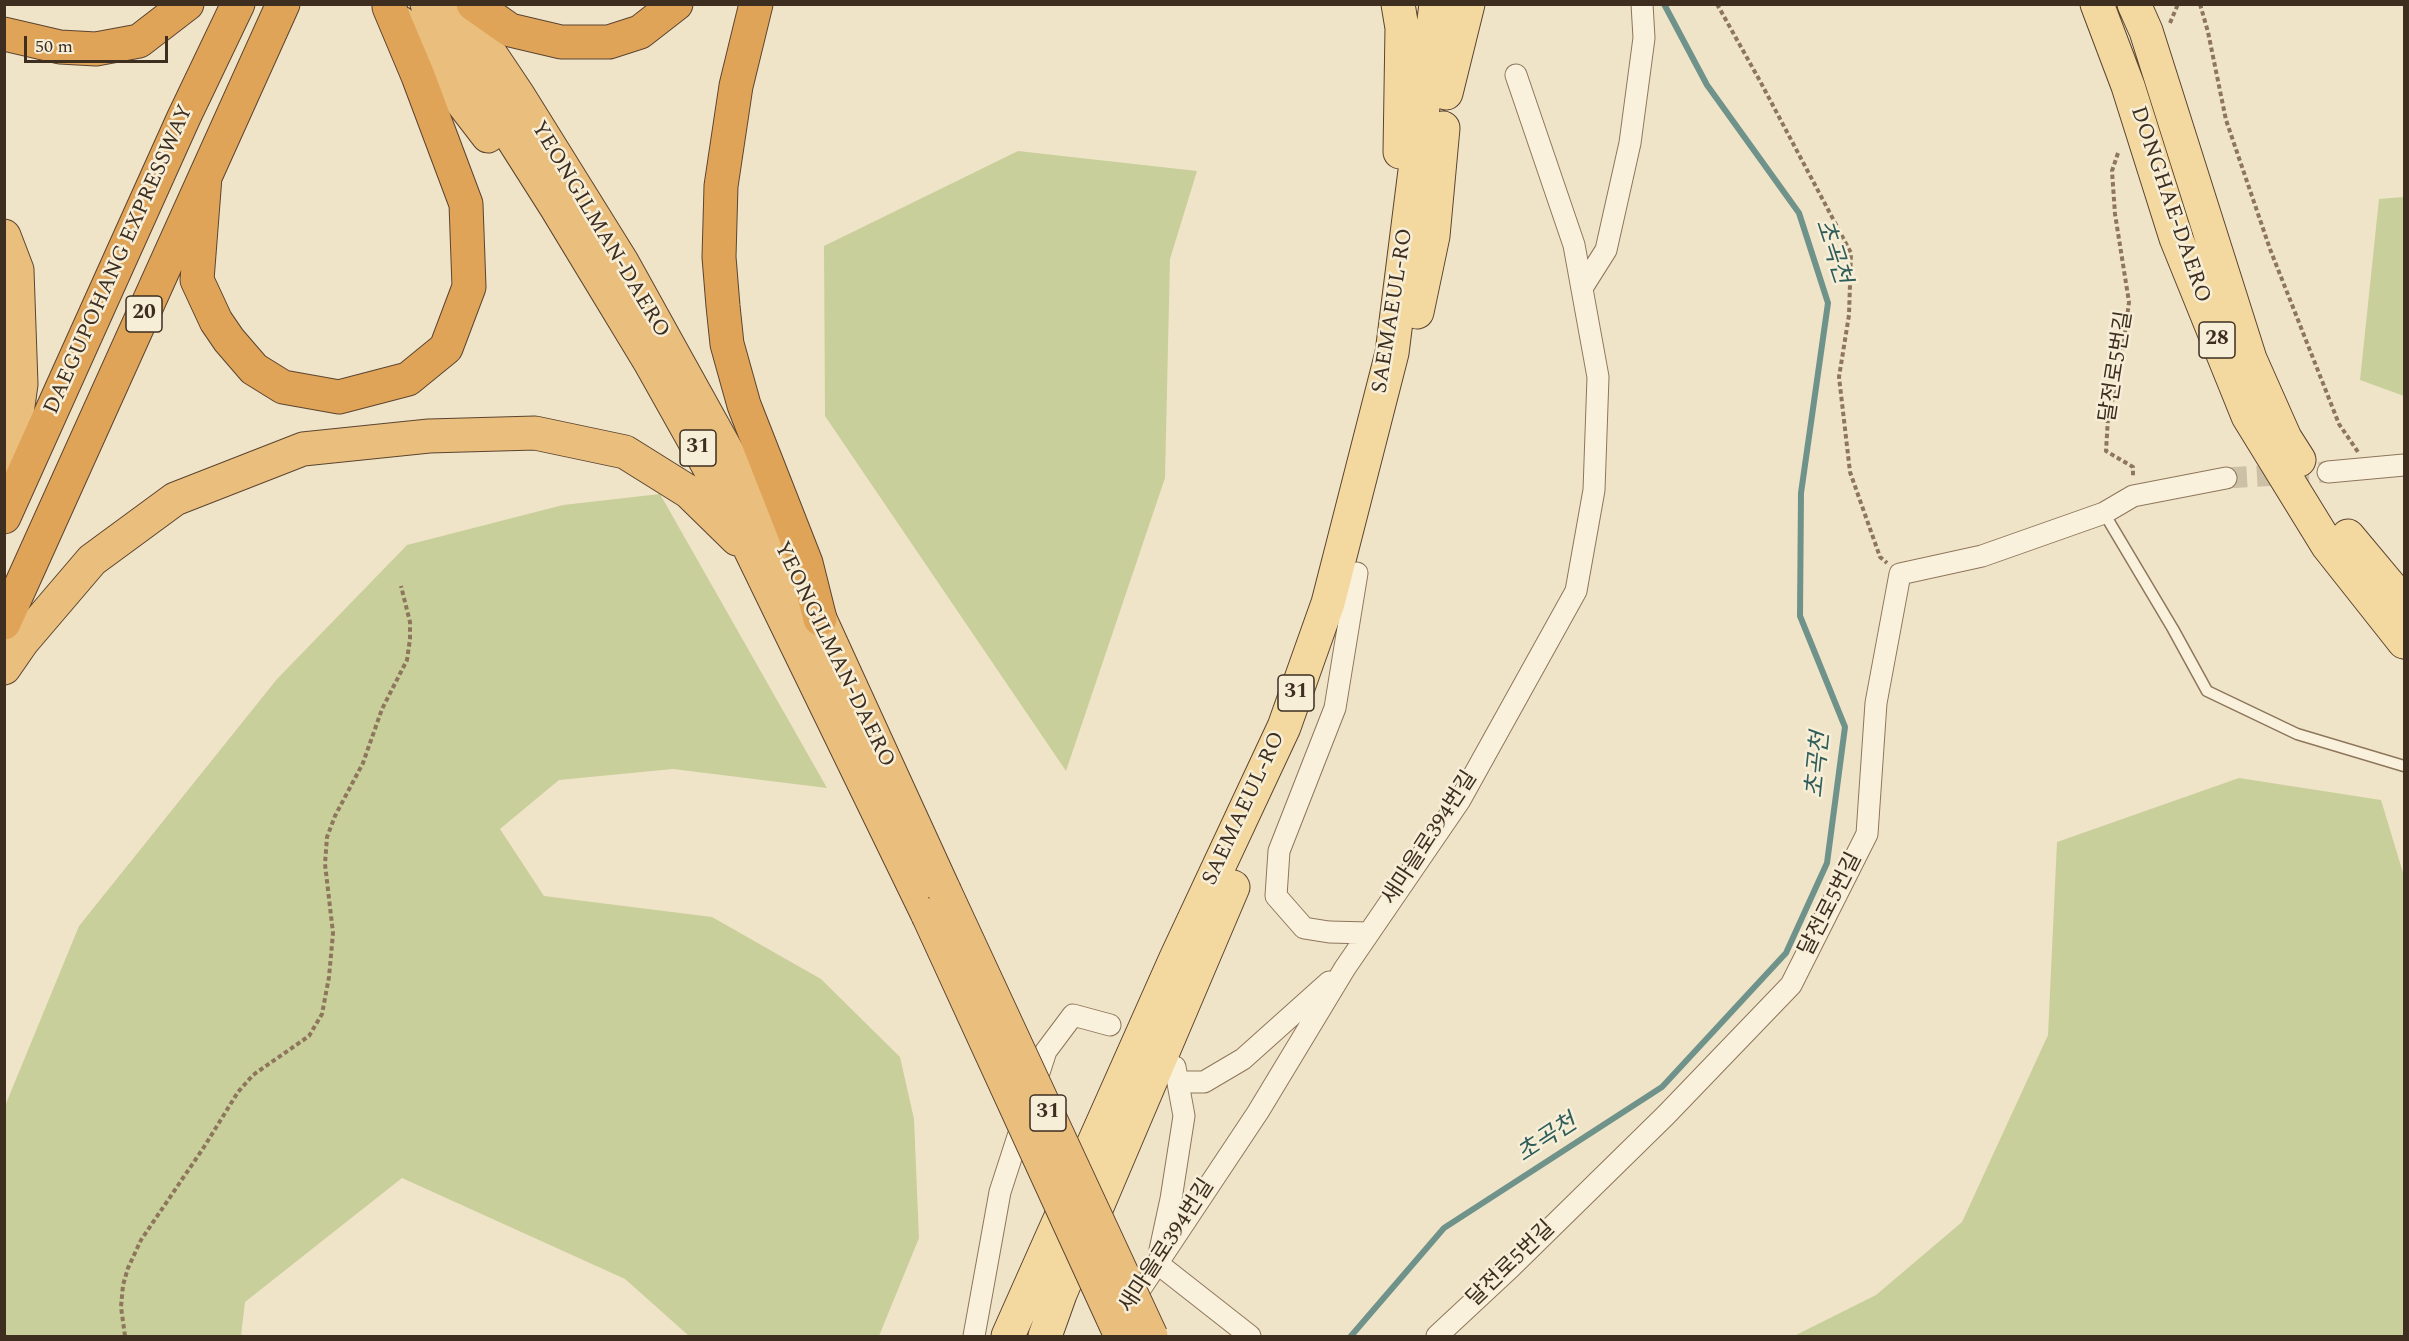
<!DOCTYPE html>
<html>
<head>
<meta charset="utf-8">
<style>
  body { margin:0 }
  #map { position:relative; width:2409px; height:1341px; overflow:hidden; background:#f0e4c8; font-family:Spectral,serif }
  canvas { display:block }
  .frame { position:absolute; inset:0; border:6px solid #3d2e20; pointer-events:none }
  .scale { position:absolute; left:24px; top:36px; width:144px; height:27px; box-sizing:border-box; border:3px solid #3d2e20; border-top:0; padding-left:8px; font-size:18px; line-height:21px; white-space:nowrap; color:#3d2e20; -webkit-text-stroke:4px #f7eed8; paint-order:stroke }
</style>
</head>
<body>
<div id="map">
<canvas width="2409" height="1341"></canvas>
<div class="frame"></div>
<div class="scale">50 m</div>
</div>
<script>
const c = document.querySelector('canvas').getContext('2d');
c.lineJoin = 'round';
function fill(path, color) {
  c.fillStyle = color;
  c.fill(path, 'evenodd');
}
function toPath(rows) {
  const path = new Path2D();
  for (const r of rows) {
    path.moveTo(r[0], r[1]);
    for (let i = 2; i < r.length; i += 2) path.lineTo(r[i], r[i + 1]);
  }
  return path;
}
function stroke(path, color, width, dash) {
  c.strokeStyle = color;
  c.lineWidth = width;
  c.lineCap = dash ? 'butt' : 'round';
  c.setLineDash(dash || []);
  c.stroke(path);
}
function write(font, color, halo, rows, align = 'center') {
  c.font = font + ' Spectral,"Noto Sans KR",serif';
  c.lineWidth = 5;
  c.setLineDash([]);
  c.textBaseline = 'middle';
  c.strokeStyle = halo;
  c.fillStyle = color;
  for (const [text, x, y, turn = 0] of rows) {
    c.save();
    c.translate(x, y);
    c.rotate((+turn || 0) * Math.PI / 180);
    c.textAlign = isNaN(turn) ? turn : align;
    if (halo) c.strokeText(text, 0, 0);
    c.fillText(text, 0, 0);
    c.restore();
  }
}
const green = toPath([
  [1018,151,1197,171,1170,259,1165,478,1066,771,825,416,824,246],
  [2404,197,2404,396,2360,380,2379,199],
  [660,494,827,788,673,769,559,780,500,829,544,896,712,917,821,979,900,1057,914,1119,919,1238,879,1336,689,1336,625,1279,402,1178,245,1302,241,1336,5,1336,5,1106,79,926,277,679,407,545,563,505],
  [2239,778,2381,800,2404,876,2404,1336,1794,1336,1876,1295,1962,1222,2048,1035,2057,842]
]);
const stream = toPath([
  [1351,1336,1444,1228,1662,1087,1786,953,1827,863,1845,727,1800,616,1801,493,1828,303,1799,213,1707,85,1664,4]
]);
const minorTunnel = toPath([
  [2226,478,2328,472]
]);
const path = toPath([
  [1717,4,1760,81,1851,253,1849,315,1839,377,1850,472,1880,557,1887,563],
  [2200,4,2208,32,2226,120,2270,249,2339,424,2358,452],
  [2170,23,2178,4],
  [2118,153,2112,171,2115,214,2129,302,2120,371,2108,418,2106,451,2133,467,2133,477],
  [125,1336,121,1307,123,1285,128,1268,141,1240,204,1147,238,1092,253,1075,309,1036,322,1014,329,977,333,933,325,864,327,837,335,816,363,763,382,709,407,660,410,639,410,622,401,586]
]);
const service = toPath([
  [2104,513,2173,629,2207,691,2297,734,2404,766]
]);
const minor = toPath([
  [1582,288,1606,250,1630,143,1644,38,1642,4],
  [2328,472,2404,465],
  [1357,573,1335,708,1279,851,1276,896,1304,928,1329,932,1369,933],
  [1178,1082,1204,1082,1243,1059,1329,982],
  [1034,1088,1046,1051,1073,1015,1110,1025],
  [1160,1250,1171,1199,1184,1116,1175,1067],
  [1157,1263,1250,1336],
  [1129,1306,1258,1112,1345,968,1460,800,1576,591,1594,490,1598,377,1574,245,1516,75],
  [974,1336,1000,1192,1024,1118],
  [1437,1336,1511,1267,1666,1115,1791,985,1867,834,1876,703,1900,574,1982,556,2104,513,2133,496,2226,478]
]);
const primary = toPath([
  [1398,4,1402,28,1400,152],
  [2097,4,2128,86,2176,238,2248,416,2328,546,2404,642],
  [2134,4,2146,31,2250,359,2285,438,2299,460],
  [1446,93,1468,4],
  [1417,312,1433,236,1443,128],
  [2348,536,2404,603],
  [1008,1336,1176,958,1284,727,1328,603,1392,353,1436,4],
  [1045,1336,1060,1294,1233,887]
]);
const trunk = toPath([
  [427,4,556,207,650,362,719,485,928,915],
  [457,4,518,95,622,262,820,619,944,890],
  [401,23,488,136],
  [4,236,17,270,21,384,11,457,4,472],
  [4,668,22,642,92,560,175,499,303,449,429,436,535,433,625,452,689,492,737,539]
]);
const motorway = toPath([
  [473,4,510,30,561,42,609,42,640,32,676,4],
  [756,4,736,86,721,186,719,257,723,306,727,344,744,405,806,563,820,619],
  [4,34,60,47,96,49,139,41,187,4],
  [205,177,197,280,216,321,229,340,254,369,283,387,339,397,408,379,446,348,469,287,466,204,418,76,389,7],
  [4,517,184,117,238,4],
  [4,623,283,4]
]);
const trunkBridge = toPath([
  [944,890,1151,1336],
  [928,915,1121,1336]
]);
const shields = [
  [144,314,36],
  [2217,340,36],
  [698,448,36],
  [1296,693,36],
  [1048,1113,36]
];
const shieldNames = [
  ["20",144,314],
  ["28",2217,340],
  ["31",698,448],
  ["31",1296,693],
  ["31",1048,1113]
];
const streetNames = [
  ["DONGHAE-DAERO",2169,205,71],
  ["YEONGILMAN-DAERO",599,230,59],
  ["DAEGUPOHANG EXPRESSWAY",120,260,-66],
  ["SAEMAEUL-RO",1394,311,-81],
  ["달전로5번길",2118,367,-81],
  ["YEONGILMAN-DAERO",833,655,64],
  ["SAEMAEUL-RO",1245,809,-65],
  ["새마을로394번길",1431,839,-57],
  ["달전로5번길",1832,905,-63],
  ["새마을로394번길",1168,1247,-57],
  ["달전로5번길",1512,1265,-44]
];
const waterNames = [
  ["초곡천",1831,252,72],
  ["초곡천",1820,765,-84],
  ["초곡천",1548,1140,-33]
];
fill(green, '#c9cf9b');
stroke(stream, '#6f938a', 6);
stroke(minorTunnel, '#ccc0a6', 21, [21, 10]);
stroke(service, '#8d765c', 13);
stroke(minor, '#8d765c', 23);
stroke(primary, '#5b4430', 35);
stroke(trunk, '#5b4430', 35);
stroke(motorway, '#5b4430', 35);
stroke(path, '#8d765c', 4, [4.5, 3]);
stroke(service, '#faf1dc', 10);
stroke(minor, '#faf1dc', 21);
stroke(primary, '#f3d9a0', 33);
stroke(trunk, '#eabe7c', 33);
stroke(motorway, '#e0a458', 33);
stroke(trunkBridge, '#5b4430', 35, []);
stroke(trunkBridge, '#eabe7c', 33);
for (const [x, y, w] of shields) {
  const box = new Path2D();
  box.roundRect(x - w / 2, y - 18, w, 36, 4.5);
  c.fillStyle = '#f7eed8';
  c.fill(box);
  stroke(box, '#3d2e20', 1.5);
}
write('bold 21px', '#3d2e20', null, shieldNames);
write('22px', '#3d2e20', '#f7eed8', streetNames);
write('italic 24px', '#2f5d5a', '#f7eed8', waterNames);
</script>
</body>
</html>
